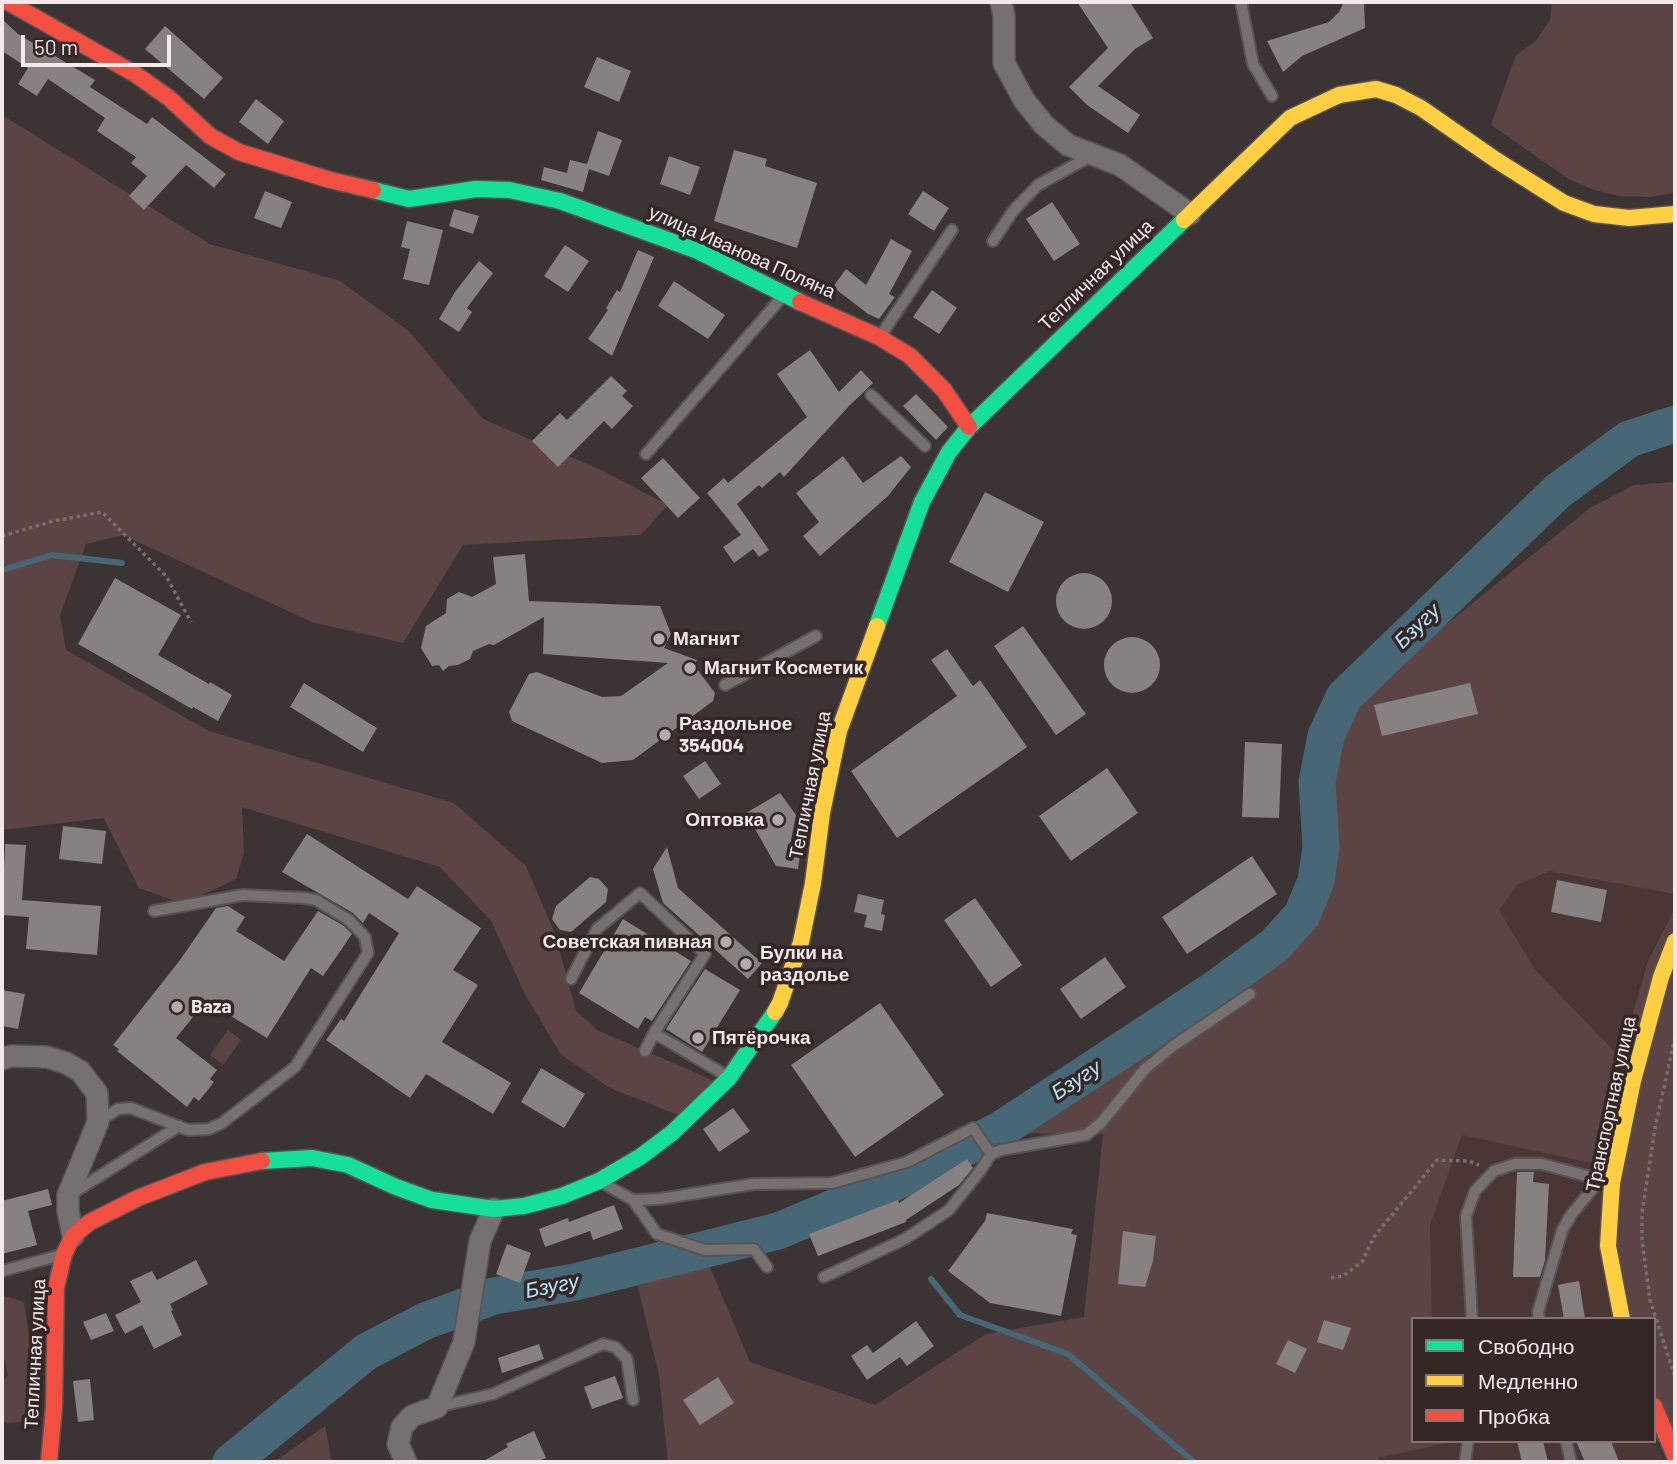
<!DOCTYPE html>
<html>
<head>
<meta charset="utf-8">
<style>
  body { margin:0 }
  #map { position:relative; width:1677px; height:1464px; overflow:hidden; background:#3c3434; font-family:Barlow,sans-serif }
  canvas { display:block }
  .frame { position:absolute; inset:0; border:4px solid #f3e9e8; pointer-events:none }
  .legend { position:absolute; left:1411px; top:1317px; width:245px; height:126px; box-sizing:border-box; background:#362727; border:2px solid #827574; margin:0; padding:9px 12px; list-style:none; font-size:21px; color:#f3e9e8 }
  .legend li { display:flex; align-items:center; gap:14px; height:35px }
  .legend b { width:35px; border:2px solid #827574 }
  .scale { position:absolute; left:21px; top:35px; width:150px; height:32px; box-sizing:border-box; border:4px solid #f3e9e8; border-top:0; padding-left:9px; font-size:21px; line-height:24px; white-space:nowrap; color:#f3e9e8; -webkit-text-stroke:5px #362727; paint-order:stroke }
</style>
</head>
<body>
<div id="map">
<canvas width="1677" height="1464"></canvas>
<div class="frame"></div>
<ul class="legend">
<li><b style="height:9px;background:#16e098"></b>Свободно</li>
<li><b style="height:9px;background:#ffcf43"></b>Медленно</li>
<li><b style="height:9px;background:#f24e42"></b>Пробка</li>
</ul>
<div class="scale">50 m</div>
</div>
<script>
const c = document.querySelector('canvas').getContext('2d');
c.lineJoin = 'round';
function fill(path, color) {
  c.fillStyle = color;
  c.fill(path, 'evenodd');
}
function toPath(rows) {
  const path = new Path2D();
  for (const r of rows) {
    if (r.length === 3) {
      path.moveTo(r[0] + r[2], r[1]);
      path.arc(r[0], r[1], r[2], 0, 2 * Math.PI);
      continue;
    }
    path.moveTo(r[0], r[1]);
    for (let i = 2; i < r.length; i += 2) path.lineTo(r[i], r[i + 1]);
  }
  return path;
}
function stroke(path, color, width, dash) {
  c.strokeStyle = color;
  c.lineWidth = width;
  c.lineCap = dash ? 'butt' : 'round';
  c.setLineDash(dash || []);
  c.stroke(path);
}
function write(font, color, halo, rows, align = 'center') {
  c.font = font + ' Barlow,sans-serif';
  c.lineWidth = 7;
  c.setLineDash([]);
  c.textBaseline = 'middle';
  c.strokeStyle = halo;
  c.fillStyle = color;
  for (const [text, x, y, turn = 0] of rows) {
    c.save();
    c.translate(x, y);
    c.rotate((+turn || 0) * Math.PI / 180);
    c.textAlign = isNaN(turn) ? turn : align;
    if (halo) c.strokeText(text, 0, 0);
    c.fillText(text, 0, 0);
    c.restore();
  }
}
const built = toPath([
  [1549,871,1675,894,1675,908,1647,960,1620,1057,1534,968,1499,910,1517,885],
  [1462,1134,1605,1166,1612,1319,1432,1319,1430,1226],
  [1457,1441,1654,1441,1666,1462,1380,1462,1378,1458]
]);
const green = toPath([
  [1552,2,1675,2,1675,193,1649,197,1619,196,1594,190,1569,179,1491,125,1516,55,1536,41,1550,20],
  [2,115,210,244,340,281,409,331,483,419,603,471,668,505,641,535,463,545,403,643,312,622,123,535,86,544,60,615,66,650,209,731,454,803,526,866,555,934,576,1011,599,1031,717,1082,683,1117,610,1088,561,1055,526,996,491,921,440,867,242,807,244,853,236,879,183,904,139,888,104,818,2,830],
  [1675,482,1675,894,1549,871,1517,885,1499,910,1534,968,1620,1057,1648,960,1675,908,1675,1462,1654,1436,1654,1319,1612,1319,1605,1166,1462,1135,1430,1225,1432,1319,1413,1319,1413,1441,1457,1441,1378,1458,1380,1462,668,1462,659,1375,630,1254,701,1246,750,1362,875,1405,986,1334,1084,1317,1103,1134,1004,1133,1072,1105,1332,891,1330,719,1590,508,1634,485],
  [228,1030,241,1040,223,1065,210,1055],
  [2,1295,24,1302,39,1405,34,1418,19,1422,6,1423,2,1420,2,1383,8,1375,5,1361,2,1359],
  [325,1426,332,1462,274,1462]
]);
const stream = toPath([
  [2,570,52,555,122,563],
  [931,1279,960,1315,1068,1354,1194,1462]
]);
const river = toPath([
  [231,1462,366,1352,425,1321,494,1296,575,1282,778,1231,905,1178,1000,1130,1215,989,1275,945,1302,915,1316,881,1321,847,1317,782,1326,736,1344,697,1558,491,1629,439,1675,424]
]);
const building = toPath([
  [1077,2,1130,2,1153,38,1135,49,1098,86,1140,115,1128,133,1087,105,1069,87,1108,48],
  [1344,2,1364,2,1365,28,1302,56,1283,72,1267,41,1329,22,1339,12],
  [2,19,18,34,95,80,90,87,147,124,152,117,226,174,214,188,186,165,144,210,129,196,147,176,131,163,136,157,97,131,105,118,48,79,37,96,18,84,28,68,2,51],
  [165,26,223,78,204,99,145,49],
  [597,57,631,71,619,102,584,87],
  [256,99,284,121,268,144,239,122],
  [598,131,622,140,609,176,589,169,583,192,541,180,544,167,567,173,570,160,587,164],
  [734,150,767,159,765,166,817,183,797,248,714,221],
  [669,156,700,167,690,195,660,184],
  [265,191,292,202,281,228,254,218],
  [923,191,949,208,934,231,908,214],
  [1052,202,1080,244,1054,261,1026,219],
  [454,209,479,216,473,234,449,226],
  [407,221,443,230,429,285,403,279,410,249,401,247],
  [891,239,912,251,889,294,895,297,879,319,868,314,833,287,846,269,866,285],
  [565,245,589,261,568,292,544,276],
  [638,250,654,257,612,356,588,339,608,310,606,308,617,290,620,292],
  [479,261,493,273,467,308,472,312,459,332,439,319,455,292],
  [674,281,725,315,708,339,658,306],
  [932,290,957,308,939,334,913,317],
  [810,350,839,392,861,370,873,383,849,406,784,477,780,472,762,488,759,485,737,504,769,550,759,557,753,549,734,563,723,547,741,535,707,493,724,478,728,483,807,417,777,374],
  [611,376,627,391,622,396,633,406,612,429,604,421,558,467,532,441,560,413,567,420],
  [916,394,948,427,936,440,903,406],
  [843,456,863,483,901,456,911,467,888,496,820,556,803,536,819,522,796,493],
  [663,458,700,498,678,518,641,478],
  [985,492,1044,522,1008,592,949,562],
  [525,554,529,601,660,606,671,634,664,648,697,660,694,665,715,693,713,701,633,760,602,763,512,721,509,712,529,674,537,672,602,697,621,696,668,663,543,654,544,617,494,645,489,644,473,651,470,659,458,665,449,666,443,671,439,665,432,666,421,648,426,626,446,613,447,599,459,592,472,597,496,584,493,557],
  [1084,601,28],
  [115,578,181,615,158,655,209,684,210,682,232,695,218,721,193,707,192,709,78,644],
  [1023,626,1086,714,1056,735,994,646],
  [1132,665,28],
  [947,649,973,686,980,680,1027,747,897,838,851,771,957,696,931,660],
  [304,683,377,728,363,752,290,707],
  [1470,683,1478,714,1382,736,1374,705],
  [1245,742,1282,744,1279,818,1242,817],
  [705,761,721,784,699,799,683,776],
  [1107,768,1138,813,1071,861,1039,816],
  [780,793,796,815,790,845,801,847,798,869,776,866,746,813],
  [63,826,106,831,102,864,59,859],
  [307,834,408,899,417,886,481,928,453,970,478,985,442,1042,511,1083,493,1114,426,1074,410,1098,326,1040,341,1019,344,1021,399,933,369,913,363,923,353,913,282,872],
  [5,844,26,845,22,900,101,906,97,955,26,949,29,917,2,915],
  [667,847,678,888,762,963,748,979,663,903,653,869],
  [1252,856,1277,894,1187,954,1162,917],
  [590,877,599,879,608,889,606,902,571,932,560,930,552,919,556,906],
  [1557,880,1607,890,1601,922,1551,912],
  [858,894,884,900,881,914,885,915,882,931,864,927,867,915,854,912],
  [975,898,1022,965,991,987,944,920],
  [228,906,245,917,236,931,284,961,318,911,344,926,352,934,323,976,311,968,267,1038,206,1001,176,1038,217,1070,210,1079,214,1082,199,1101,194,1097,187,1107,117,1051,119,1049,113,1045,180,960,216,908],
  [623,919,691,961,652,1021,645,1017,638,1029,579,993],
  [1105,957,1126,987,1081,1019,1060,989],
  [705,969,740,990,702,1052,666,1029],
  [2,990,25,994,18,1029,2,1026],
  [880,1003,944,1095,855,1157,791,1065],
  [541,1068,585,1094,564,1128,521,1102],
  [733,1108,750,1131,719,1152,703,1129],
  [967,1159,973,1168,959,1185,906,1220,906,1222,818,1256,809,1234,898,1200,899,1203],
  [1517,1172,1534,1172,1533,1182,1549,1184,1545,1260,1540,1277,1513,1277],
  [48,1189,52,1205,28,1211,37,1245,2,1254,2,1201],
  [614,1205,623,1229,593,1240,590,1231,545,1247,539,1229,568,1218,569,1222],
  [987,1213,1073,1229,1071,1234,1077,1235,1061,1316,990,1303,948,1271,985,1221],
  [1123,1231,1156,1236,1153,1261,1145,1287,1118,1284],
  [507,1244,531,1253,520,1283,496,1274],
  [196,1260,208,1284,170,1304,173,1310,171,1311,182,1335,154,1349,142,1325,125,1334,115,1315,141,1302,130,1281,152,1271,157,1280],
  [1579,1281,1585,1319,1564,1319,1558,1285],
  [106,1313,114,1331,91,1340,83,1322],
  [1324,1320,1351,1328,1343,1350,1317,1342],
  [916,1321,934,1346,907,1366,900,1357,867,1380,851,1356,867,1345,873,1353],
  [1288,1340,1307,1349,1295,1373,1276,1364],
  [539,1344,544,1359,502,1373,498,1358],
  [615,1376,623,1398,592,1409,584,1387],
  [718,1377,734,1403,700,1425,683,1400],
  [90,1379,94,1420,78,1422,73,1381],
  [534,1431,546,1458,536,1462,482,1462,508,1447,506,1444],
  [1517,1441,1543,1441,1548,1462,1522,1462],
  [1576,1441,1611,1441,1619,1462,1585,1462]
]);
const path = toPath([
  [2,536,54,521,102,512,166,576,191,622],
  [1675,1037,1655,1128,1642,1213,1642,1240,1650,1300,1675,1377],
  [1331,1278,1343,1276,1362,1262,1374,1237,1437,1160,1468,1161,1479,1165]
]);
const lane = toPath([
  [1241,2,1253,64,1272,96],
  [993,241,1013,211,1038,185,1091,156],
  [881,335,952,230],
  [871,395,925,446],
  [646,454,782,297],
  [725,685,816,636],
  [571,979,597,929,640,893,705,954,654,1033,645,1051],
  [654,1033,727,1076],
  [98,1122,118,1109,131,1108,188,1130,209,1129,222,1123,295,1067,368,953,365,937,349,920,316,900,304,898,243,895,154,911],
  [601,1182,633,1200,660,1199,753,1184,832,1183,907,1162,973,1128,991,1154],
  [71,1194,179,1126],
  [633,1200,657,1234,705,1250,754,1249,767,1267],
  [2,1271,61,1255],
  [824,1277,905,1239,949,1210,980,1171,991,1154,1001,1150,1086,1135,1101,1123,1145,1069,1173,1046,1250,994],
  [1472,1319,1466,1216,1475,1191,1494,1171,1515,1164,1542,1164,1609,1182],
  [1539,1319,1538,1312,1562,1231,1571,1215,1599,1181],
  [437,1407,493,1394,603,1344,615,1347,627,1359,633,1400],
  [1566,1441,1571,1462],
  [1465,1462,1468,1441]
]);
const street = toPath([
  [1001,2,1004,16,1004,63,1024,100,1044,125,1068,145,1120,165,1190,214],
  [2,1059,11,1056,47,1057,66,1063,80,1071,97,1093,98,1122,68,1195,68,1211,73,1236],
  [406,1462,398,1444,402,1427,412,1416,437,1407,464,1342,480,1241,494,1209]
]);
const fast = toPath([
  [373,190,409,199,476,189,509,190,560,201,698,251,800,302],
  [877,626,922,502,949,452,969,427,1184,220],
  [262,1161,312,1158,348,1165,396,1187,432,1200,494,1209,524,1206,562,1196,599,1181,640,1157,672,1133,729,1078,775,1012]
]);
const slow = toPath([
  [1184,220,1290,118,1339,95,1376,89,1396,95,1421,108,1496,160,1564,203,1594,214,1629,218,1675,214],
  [775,1012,780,1003,801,942,813,883,822,813,839,731,877,626],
  [1622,1319,1608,1246,1612,1183,1633,1081,1661,977,1675,941]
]);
const jam = toPath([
  [8,2,135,74,169,98,210,136,239,152,330,180,373,190],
  [800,302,879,337,910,356,944,390,969,427],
  [1654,1406,1675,1456],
  [49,1462,54,1407,56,1288,64,1254,73,1236,90,1222,138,1198,205,1172,262,1161]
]);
const markers = [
  [659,639,7,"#b3aaa9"],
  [690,668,7,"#b3aaa9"],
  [665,735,7,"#b3aaa9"],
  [778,820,7,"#b3aaa9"],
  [726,942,7,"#b3aaa9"],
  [746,964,7,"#b3aaa9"],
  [177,1007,7,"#b3aaa9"],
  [698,1038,7,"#b3aaa9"]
];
const streetNames = [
  ["улица Иванова Поляна",742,252,24],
  ["Тепличная улица",1096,275,-44],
  ["Тепличная улица",810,785,-79],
  ["Транспортная улица",1611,1104,-78],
  ["Тепличная улица",35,1354,-87]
];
const poiNames = [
  ["Магнит",673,639],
  ["Магнит Косметик",704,668],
  ["Раздольное",679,724],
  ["354004",679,746],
  ["Оптовка",764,820,"right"],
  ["Советская пивная",712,942,"right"],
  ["Булки на",760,953],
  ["раздолье",760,975],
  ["Baza",191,1007],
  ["Пятёрочка",712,1038]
];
const waterNames = [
  ["Бзугу",1417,626,-44],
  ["Бзугу",1076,1080,-33],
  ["Бзугу",552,1286,-11]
];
fill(built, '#4b3636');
fill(green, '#5c4444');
stroke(stream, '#486776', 6);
stroke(river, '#486776', 37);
fill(building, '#888181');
stroke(lane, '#595252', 14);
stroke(street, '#595252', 24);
stroke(fast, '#595252', 19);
stroke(slow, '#595252', 19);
stroke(jam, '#595252', 19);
stroke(path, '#757070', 3.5, [3.5, 3.5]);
stroke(lane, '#777070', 10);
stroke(street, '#777070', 21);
stroke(fast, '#16e098', 16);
stroke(slow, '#ffcf43', 16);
stroke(jam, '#f24e42', 16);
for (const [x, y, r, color] of markers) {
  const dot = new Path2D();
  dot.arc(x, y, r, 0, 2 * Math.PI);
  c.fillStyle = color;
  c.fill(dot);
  stroke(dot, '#362727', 2.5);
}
write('19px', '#f3e9e8', '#362727', streetNames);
write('bold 19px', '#f3e9e8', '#362727', poiNames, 'left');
write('italic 21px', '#b3e5fd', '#362727', waterNames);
</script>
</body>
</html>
